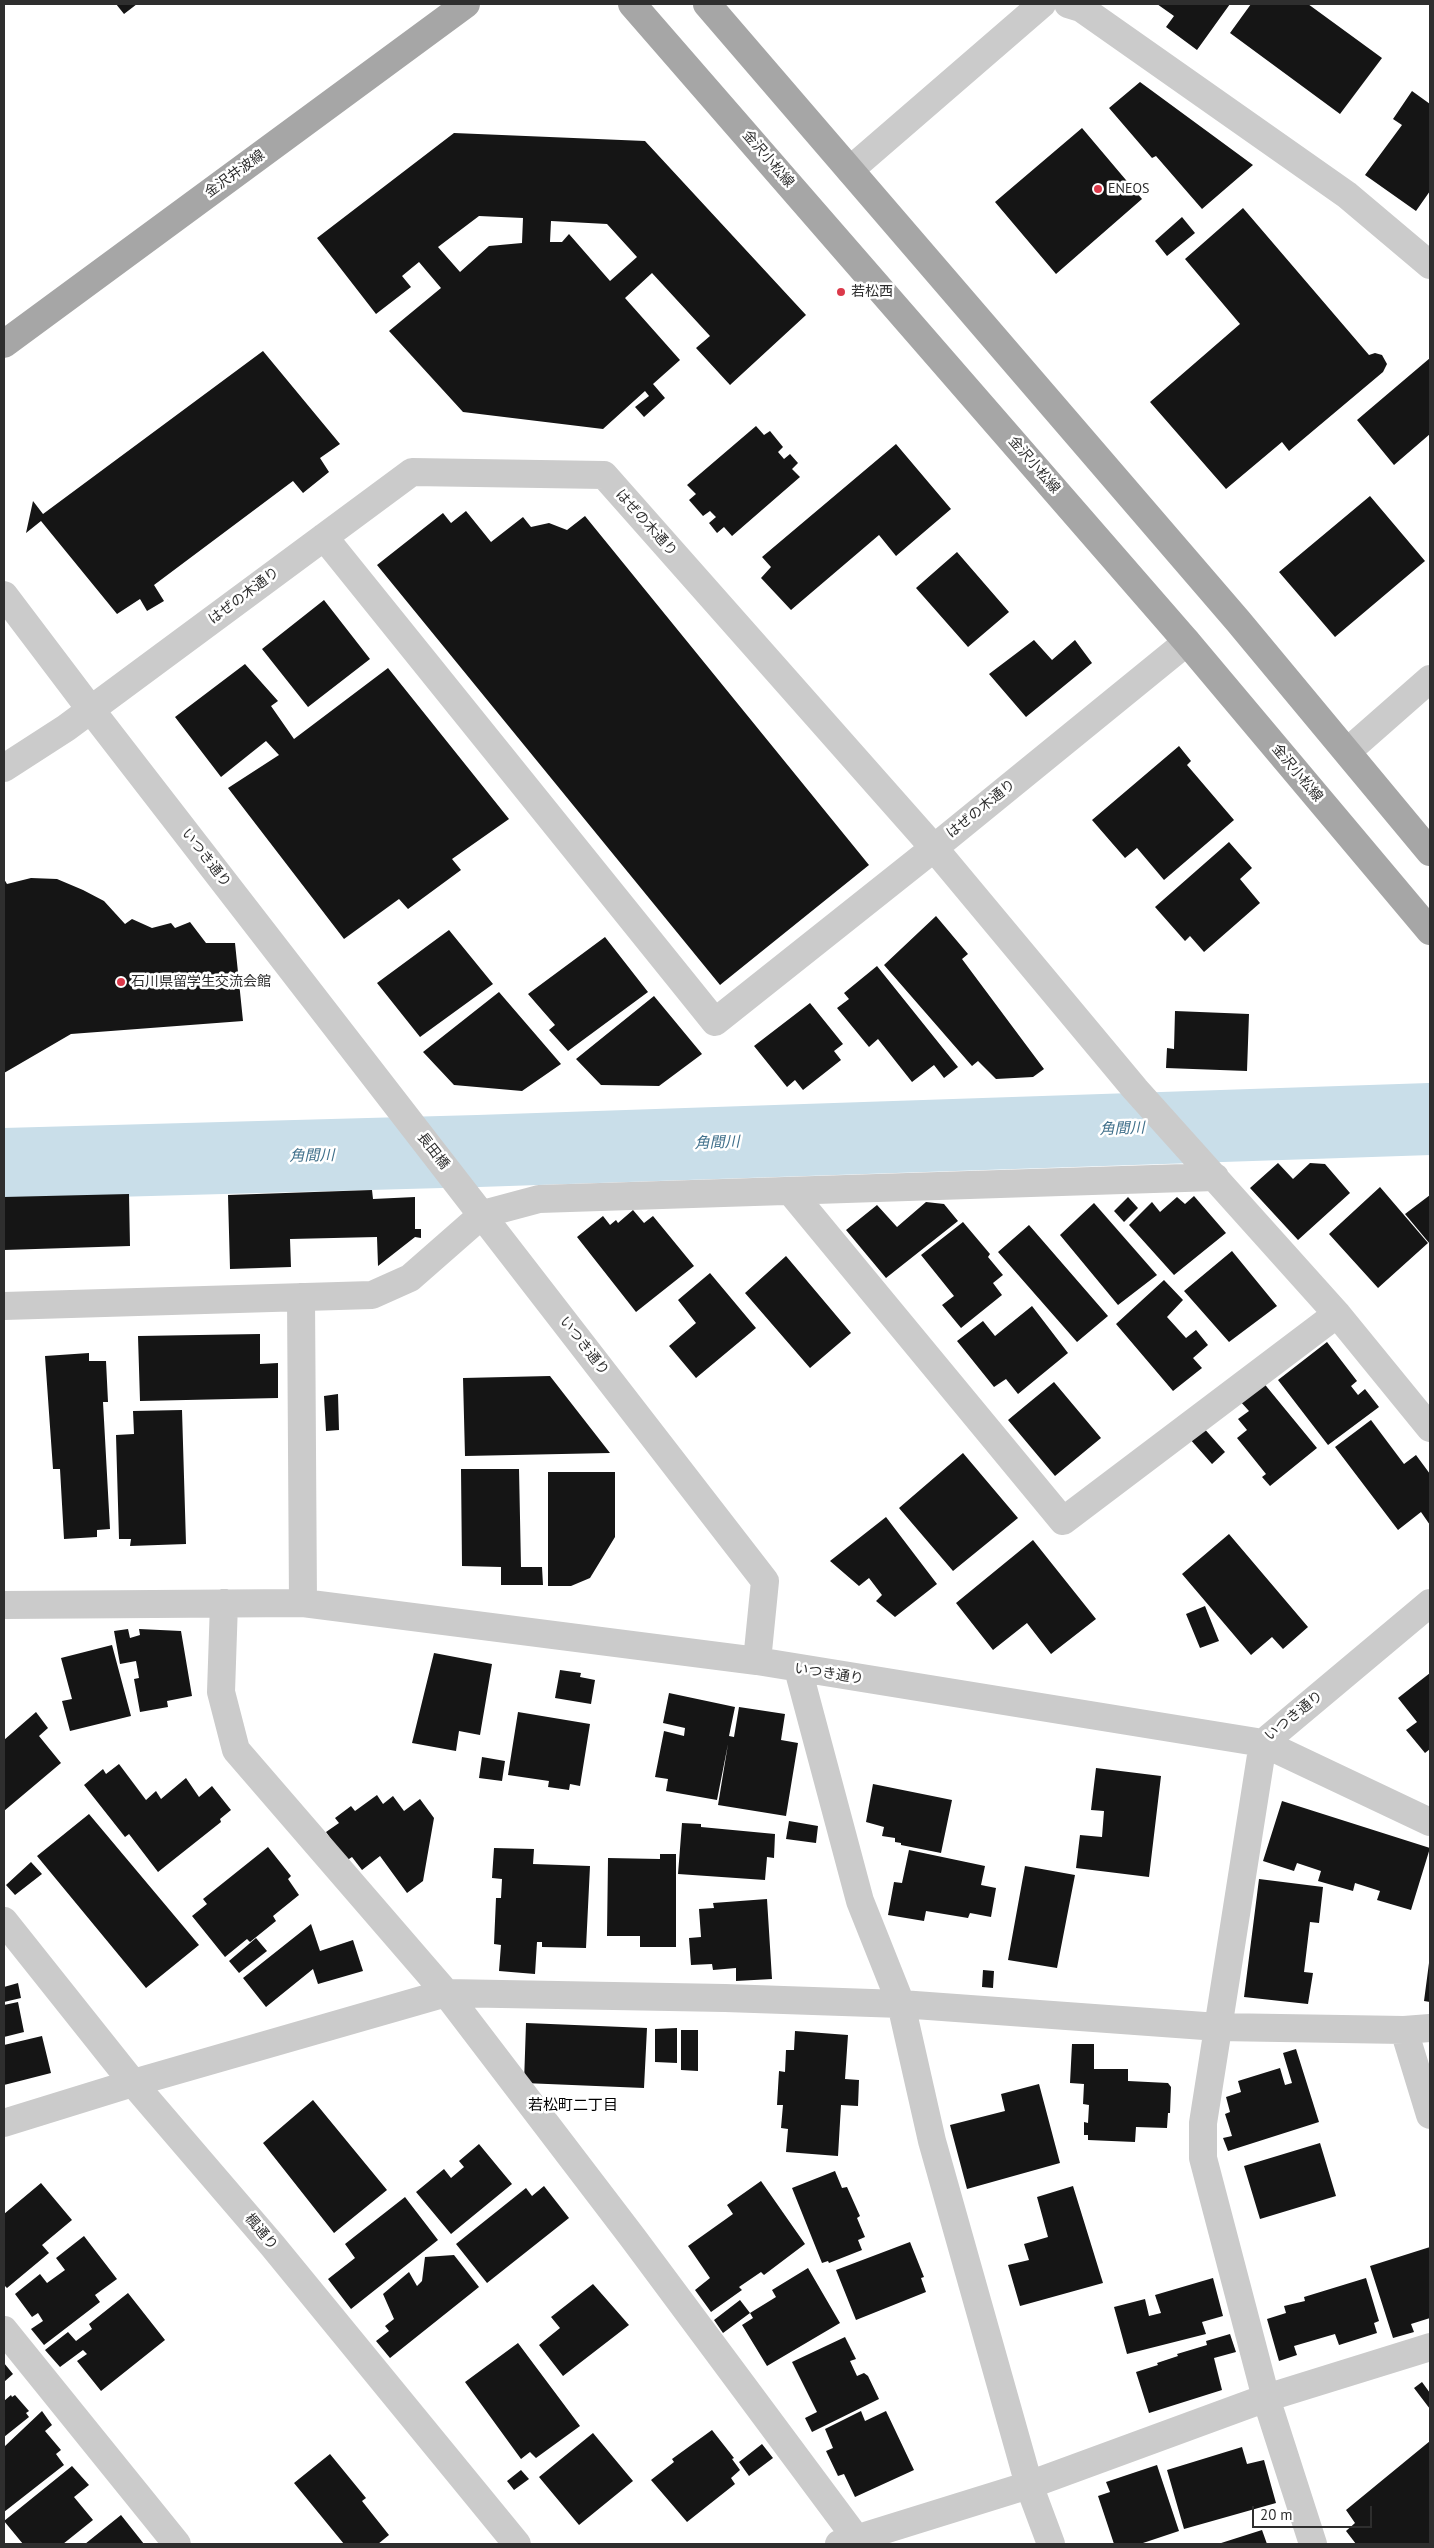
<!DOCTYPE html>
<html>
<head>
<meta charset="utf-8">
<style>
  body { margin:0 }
  #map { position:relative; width:1434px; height:2548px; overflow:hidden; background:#fff; font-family:"PT Sans",sans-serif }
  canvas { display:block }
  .frame { position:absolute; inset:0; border:5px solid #2e2e2e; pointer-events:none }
  .scale { position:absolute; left:1252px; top:2506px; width:120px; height:22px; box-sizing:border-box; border:2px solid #2e2e2e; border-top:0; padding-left:6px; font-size:15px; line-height:18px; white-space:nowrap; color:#2e2e2e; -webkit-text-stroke:4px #fff; paint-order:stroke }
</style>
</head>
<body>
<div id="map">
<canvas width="1434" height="2548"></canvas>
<div class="frame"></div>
<div class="scale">20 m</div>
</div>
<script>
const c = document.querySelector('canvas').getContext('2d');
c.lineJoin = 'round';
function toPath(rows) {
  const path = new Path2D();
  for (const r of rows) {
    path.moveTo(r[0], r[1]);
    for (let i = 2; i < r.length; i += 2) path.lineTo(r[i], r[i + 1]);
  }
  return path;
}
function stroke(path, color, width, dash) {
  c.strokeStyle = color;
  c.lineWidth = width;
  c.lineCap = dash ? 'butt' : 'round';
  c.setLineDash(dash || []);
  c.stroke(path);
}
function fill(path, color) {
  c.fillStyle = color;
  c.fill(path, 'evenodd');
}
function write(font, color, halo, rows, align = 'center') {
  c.font = font + ' "PT Sans","Noto Sans JP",sans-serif';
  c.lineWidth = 5;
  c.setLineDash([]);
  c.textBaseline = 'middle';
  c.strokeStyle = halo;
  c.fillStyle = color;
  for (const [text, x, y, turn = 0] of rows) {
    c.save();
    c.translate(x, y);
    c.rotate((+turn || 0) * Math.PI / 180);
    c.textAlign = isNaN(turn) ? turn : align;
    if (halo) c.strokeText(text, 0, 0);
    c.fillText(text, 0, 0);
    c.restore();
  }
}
const river = toPath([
  [4,1164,478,1151,1430,1119]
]);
const building = toPath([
  [116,4,137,4,124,14],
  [1157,4,1230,4,1197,50,1166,27,1174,16],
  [1251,4,1308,4,1382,58,1340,114,1230,33],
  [1140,82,1253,165,1202,209,1156,156,1152,158,1109,108],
  [1412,91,1430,104,1430,191,1416,211,1365,175,1402,125,1393,119],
  [1082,128,1142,199,1056,274,995,202],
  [454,133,645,141,806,315,730,385,696,348,710,336,652,273,625,298,680,360,653,384,665,398,644,417,635,407,649,396,645,391,603,429,463,412,389,331,441,288,419,262,402,276,411,287,376,314,317,238],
  [479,216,523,218,522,243,489,246,460,272,438,247],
  [551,221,607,224,637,257,610,281,569,234,562,242,550,242],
  [1243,208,1369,355,1375,353,1382,355,1387,364,1383,372,1289,451,1282,442,1226,489,1150,402,1240,324,1185,259],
  [1182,217,1195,233,1167,256,1155,241],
  [263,351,340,444,320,458,329,472,303,493,293,481,154,585,164,601,147,611,140,599,117,614,41,521,26,533,33,501,43,514],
  [1430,358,1430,434,1394,465,1357,420],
  [756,426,764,435,770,431,783,447,778,452,784,459,790,454,798,463,792,469,800,477,732,536,724,527,717,533,709,523,716,517,710,511,703,516,689,500,696,494,687,485],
  [896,444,951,509,896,556,879,535,791,610,761,578,771,567,762,557],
  [1370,496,1425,561,1335,637,1279,572],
  [466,511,491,542,523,517,531,527,549,523,567,530,585,516,869,865,720,985,377,565,443,513,451,523],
  [957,552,1009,612,968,647,916,588],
  [324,600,370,659,308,707,262,649],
  [1034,640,1052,660,1075,640,1092,663,1026,717,989,674],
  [245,664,278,701,271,706,294,739,388,668,509,819,452,859,461,870,408,909,399,899,344,939,228,788,279,755,266,741,221,777,175,717],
  [1179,746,1191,761,1187,765,1234,820,1164,880,1137,848,1125,858,1092,820],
  [1229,842,1252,868,1240,879,1260,903,1204,952,1190,936,1185,941,1155,907],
  [31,878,57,879,83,890,104,901,125,924,132,919,152,928,171,923,175,928,190,922,206,943,235,943,243,1021,71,1034,4,1073,4,879,7,884],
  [936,916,968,954,962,959,1044,1069,1033,1077,996,1079,978,1061,972,1066,884,965],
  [449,930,493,984,420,1037,377,983],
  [605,937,648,992,568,1051,549,1030,555,1025,528,994],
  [877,966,958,1067,944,1078,934,1065,912,1082,878,1039,869,1047,837,1008,849,999,844,993],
  [499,992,561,1064,522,1091,454,1085,423,1052],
  [654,996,702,1054,659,1086,601,1085,576,1059],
  [810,1003,843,1044,834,1051,841,1060,803,1090,795,1080,787,1087,754,1046],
  [1175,1011,1249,1014,1247,1071,1166,1068,1167,1048,1174,1049],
  [1278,1163,1293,1179,1310,1163,1325,1164,1350,1193,1298,1240,1250,1188],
  [1380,1187,1428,1243,1378,1288,1329,1234],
  [372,1190,373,1199,415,1197,415,1229,421,1229,421,1238,415,1237,378,1266,377,1237,290,1239,291,1267,230,1269,228,1195],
  [129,1194,130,1246,4,1250,4,1197],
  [1430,1195,1430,1244,1405,1214],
  [1194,1196,1226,1233,1174,1275,1129,1225,1152,1202,1160,1212,1177,1197,1185,1204],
  [1128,1197,1138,1208,1124,1222,1114,1211],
  [926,1202,944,1204,958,1221,886,1278,846,1230,877,1205,897,1227],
  [1094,1203,1157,1275,1118,1305,1060,1235],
  [633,1210,644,1223,653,1216,694,1266,636,1312,577,1237,603,1216,610,1225,616,1220,618,1223],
  [963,1222,990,1254,988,1257,1003,1275,993,1283,1002,1295,961,1328,942,1305,954,1296,921,1255],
  [1029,1225,1108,1316,1077,1342,998,1252],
  [1232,1251,1277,1306,1229,1342,1184,1291],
  [786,1256,851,1333,810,1368,745,1293],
  [710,1273,756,1328,696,1378,669,1346,696,1323,678,1300],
  [1164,1280,1183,1300,1167,1317,1186,1338,1196,1330,1208,1345,1193,1358,1202,1368,1173,1391,1116,1324],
  [1032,1306,1068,1353,1018,1394,1006,1379,994,1387,957,1341,983,1321,995,1336],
  [260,1334,260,1364,278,1363,278,1398,140,1401,138,1336],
  [1327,1342,1357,1381,1351,1386,1358,1395,1365,1389,1379,1407,1328,1445,1278,1380],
  [89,1353,89,1361,106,1361,108,1402,103,1402,110,1529,97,1530,97,1537,64,1539,60,1469,53,1469,45,1356],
  [550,1376,610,1453,465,1456,463,1378],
  [1262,1381,1317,1448,1270,1486,1262,1477,1266,1474,1237,1438,1247,1430,1238,1419,1249,1411,1239,1400],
  [1054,1382,1101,1438,1055,1476,1008,1420],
  [338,1394,339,1430,326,1431,324,1396],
  [182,1410,186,1544,130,1546,131,1539,119,1539,116,1435,134,1434,133,1411],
  [1371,1420,1404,1464,1416,1455,1430,1474,1430,1525,1421,1512,1398,1530,1335,1447],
  [1202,1426,1225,1452,1212,1464,1189,1438],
  [963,1453,1018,1518,953,1571,899,1508],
  [461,1469,519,1469,521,1567,542,1567,543,1585,501,1585,501,1567,462,1566],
  [548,1472,615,1472,615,1537,590,1578,571,1586,548,1586],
  [886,1517,937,1584,895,1617,876,1601,882,1595,869,1578,859,1586,830,1561],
  [1229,1534,1308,1627,1283,1649,1272,1637,1251,1655,1182,1574],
  [1033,1540,1096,1619,1051,1654,1027,1623,993,1650,956,1603],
  [1205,1606,1219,1641,1200,1648,1186,1614],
  [128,1629,130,1638,140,1635,139,1629,181,1631,192,1696,167,1701,168,1707,140,1712,134,1679,139,1678,136,1661,120,1664,114,1631],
  [112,1645,131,1716,70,1731,62,1701,72,1699,61,1658],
  [434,1653,492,1664,480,1735,459,1731,456,1751,412,1743],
  [560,1670,581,1673,580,1677,595,1680,591,1704,555,1698],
  [1430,1673,1430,1749,1425,1753,1406,1730,1417,1722,1398,1698],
  [669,1693,735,1707,729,1736,734,1737,739,1707,785,1714,781,1740,798,1743,786,1816,718,1805,728,1744,717,1800,666,1791,668,1779,655,1777,664,1731,684,1736,685,1728,663,1723],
  [36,1712,48,1728,39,1736,61,1763,4,1811,4,1740],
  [518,1712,590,1724,580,1786,570,1784,569,1790,548,1787,549,1781,508,1775],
  [482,1757,505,1761,502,1781,479,1778],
  [119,1764,146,1800,156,1791,161,1799,186,1778,199,1797,212,1786,231,1810,220,1819,221,1822,158,1872,129,1834,125,1837,84,1785,103,1769,106,1774],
  [1096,1768,1161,1776,1149,1877,1076,1868,1080,1835,1102,1837,1104,1811,1091,1810],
  [873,1784,952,1800,941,1853,901,1845,901,1843,895,1842,895,1838,882,1836,884,1827,866,1822],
  [377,1795,383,1804,393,1796,404,1811,420,1799,434,1818,423,1881,407,1893,380,1856,362,1870,352,1857,346,1861,326,1832,339,1823,335,1818,351,1806,355,1811],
  [1282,1801,1430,1848,1411,1910,1377,1900,1380,1891,1355,1883,1353,1891,1318,1881,1321,1871,1297,1863,1294,1871,1263,1861],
  [89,1814,199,1945,146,1988,37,1856],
  [789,1821,818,1826,816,1843,786,1839],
  [682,1823,701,1824,701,1827,775,1834,774,1858,767,1857,765,1880,678,1874],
  [268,1847,291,1876,288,1879,299,1895,273,1916,276,1921,250,1942,247,1939,225,1957,192,1916,207,1904,203,1899],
  [494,1848,534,1849,533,1864,590,1866,586,1948,542,1947,542,1942,537,1942,535,1974,499,1971,501,1945,494,1944,496,1898,501,1898,502,1879,492,1878],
  [909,1850,985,1866,981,1885,996,1888,991,1917,970,1913,968,1918,926,1911,924,1921,888,1915,894,1882,902,1883],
  [660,1854,676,1854,676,1947,640,1947,640,1936,607,1936,608,1858,660,1859],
  [31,1862,42,1874,15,1895,6,1885],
  [1025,1866,1075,1875,1057,1968,1008,1960],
  [1259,1879,1323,1887,1319,1923,1310,1922,1304,1972,1313,1973,1308,2004,1244,1997],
  [767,1899,772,1979,736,1981,736,1968,713,1970,712,1964,691,1965,689,1938,701,1937,699,1909,714,1908,713,1903],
  [311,1924,320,1951,353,1940,363,1971,318,1984,313,1969,266,2007,243,1978],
  [256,1938,267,1951,239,1973,229,1961],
  [1429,1963,1430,1963,1430,2002,1424,2001],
  [983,1970,994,1971,993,1988,982,1987],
  [18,1983,21,1998,4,2002,4,1987],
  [18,2002,24,2032,4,2037,4,2005],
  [526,2023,647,2028,644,2088,524,2083],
  [677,2028,677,2063,655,2062,655,2029],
  [681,2030,698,2030,698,2071,681,2070],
  [795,2031,848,2035,845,2079,859,2080,858,2106,841,2105,838,2156,786,2152,788,2129,781,2128,783,2105,777,2105,779,2071,785,2072,786,2050,794,2050],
  [42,2036,51,2073,4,2085,4,2045],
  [1072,2044,1094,2044,1094,2069,1128,2069,1128,2081,1168,2083,1171,2087,1170,2113,1168,2113,1167,2128,1136,2127,1135,2142,1088,2140,1088,2135,1084,2135,1084,2122,1088,2123,1089,2105,1083,2104,1084,2084,1070,2083],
  [1296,2049,1319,2122,1228,2151,1223,2138,1232,2136,1225,2114,1230,2112,1226,2097,1241,2092,1238,2081,1280,2068,1285,2085,1292,2083,1283,2053],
  [1039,2084,1060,2163,967,2189,950,2125,1005,2111,1001,2094],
  [313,2100,387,2190,334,2233,263,2143],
  [1320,2143,1336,2196,1260,2219,1244,2166],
  [479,2144,512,2184,451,2234,416,2192,444,2169,451,2178,464,2167,459,2161],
  [835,2171,842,2188,847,2187,860,2216,857,2218,865,2237,858,2240,862,2250,829,2263,828,2261,822,2263,792,2188],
  [761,2181,805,2244,764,2275,761,2272,739,2287,742,2290,711,2312,695,2290,710,2278,688,2246,733,2214,727,2205],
  [41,2183,72,2220,42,2245,49,2253,7,2288,4,2285,4,2214],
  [544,2186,569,2218,487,2283,456,2244,526,2188,532,2196],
  [1073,2186,1103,2283,1020,2306,1008,2265,1029,2260,1024,2244,1048,2237,1037,2197],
  [405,2197,438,2240,351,2309,328,2279,355,2258,345,2244],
  [84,2236,117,2279,95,2295,100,2302,44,2345,31,2329,43,2321,38,2313,32,2317,15,2294,40,2274,47,2283,65,2270,56,2258],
  [910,2242,924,2277,921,2278,926,2292,856,2320,836,2270],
  [1430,2247,1430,2318,1411,2324,1414,2332,1393,2338,1370,2266],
  [454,2255,479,2287,390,2358,376,2341,389,2331,385,2326,394,2319,383,2294,409,2272,417,2286,422,2281,425,2257],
  [808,2268,840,2323,767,2366,742,2325,753,2318,750,2313,723,2333,714,2320,740,2300,750,2313,776,2297,772,2290],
  [1213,2278,1223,2316,1202,2322,1206,2334,1127,2354,1114,2307,1145,2299,1149,2316,1161,2313,1155,2295],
  [1366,2278,1379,2321,1374,2323,1377,2333,1339,2345,1335,2334,1294,2346,1297,2355,1279,2361,1267,2319,1286,2313,1284,2306,1305,2301,1304,2297],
  [593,2284,629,2325,563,2376,539,2345,560,2328,551,2317],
  [128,2293,165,2340,101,2391,77,2361,87,2354,83,2350,60,2367,45,2350,68,2332,76,2341,92,2329,89,2324],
  [1230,2334,1236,2352,1214,2358,1222,2390,1149,2413,1136,2372,1158,2365,1157,2363,1178,2356,1177,2354,1207,2345,1206,2341],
  [845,2337,856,2359,850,2361,857,2376,864,2373,868,2376,879,2399,812,2432,805,2418,817,2412,792,2362],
  [518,2343,580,2426,536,2458,530,2452,521,2459,465,2382],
  [4,2363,13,2374,4,2382],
  [1422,2382,1430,2393,1430,2409,1414,2388],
  [11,2395,12,2397,15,2395,29,2411,26,2413,29,2417,4,2437,4,2401],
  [42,2411,52,2425,45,2431,61,2450,56,2454,64,2465,4,2512,4,2447],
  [861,2411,865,2421,886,2411,914,2470,855,2497,844,2474,838,2476,826,2451,833,2448,825,2429],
  [712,2430,734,2458,732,2459,740,2470,731,2478,735,2484,687,2522,651,2480,674,2462,672,2459],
  [593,2433,633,2481,579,2525,539,2477],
  [1430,2441,1430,2544,1356,2544,1346,2531,1355,2523,1346,2510],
  [762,2444,773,2458,749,2476,739,2462],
  [1242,2447,1247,2464,1264,2460,1276,2503,1184,2529,1167,2470],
  [330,2454,366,2498,362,2501,389,2535,378,2544,344,2544,294,2483],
  [1157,2465,1179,2531,1140,2544,1114,2544,1098,2496,1110,2492,1106,2482],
  [72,2466,89,2485,74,2497,93,2520,63,2544,23,2544,4,2521],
  [521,2470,529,2479,514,2490,507,2481],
  [121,2515,144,2544,85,2544],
  [1262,2530,1267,2544,1218,2544]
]);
const minor = toPath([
  [1068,4,1081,8,1347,195,1430,265],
  [850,170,1042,4],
  [324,537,715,1022,934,848,1135,1089,1337,1314,1430,1428],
  [4,595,91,710,765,1581,757,1661,1263,1743,1430,1822],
  [1348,751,1430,679],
  [4,768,66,728,412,472,604,475,934,848,1187,642],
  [791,1192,1063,1521,1337,1314],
  [301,1297,303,1603],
  [4,1306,372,1295,410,1278,483,1214,539,1199,1215,1177],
  [224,1603,221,1692,236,1750,446,1993,633,2238,856,2538],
  [4,1605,303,1603,757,1661],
  [798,1669,860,1901,901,2004,932,2141,1029,2485,1051,2544],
  [1263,1743,1203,2123,1203,2158,1266,2398,1313,2544],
  [1263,1743,1430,1603],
  [4,1921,133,2083,272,2245,517,2544],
  [1404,2030,1430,2115],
  [4,2123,133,2083,446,1993,725,1998,901,2004,1218,2027,1404,2030,1430,2028],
  [4,2330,177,2544],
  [839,2544,1029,2485,1266,2398,1430,2347]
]);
const major = toPath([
  [632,4,1187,642,1430,931],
  [707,4,1238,621,1430,852],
  [4,344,466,4]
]);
const markers = [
  [1098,189,5,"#db394a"],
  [841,292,5,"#db394a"],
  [121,982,5,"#db394a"]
];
const streetNames = [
  ["金沢小松線",768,159,49],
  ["金沢井波線",235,174,-36],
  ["金沢小松線",1034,465,49],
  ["はぜの木通り",646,523,48],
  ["はぜの木通り",244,596,-37],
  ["金沢小松線",1297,773,50],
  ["はぜの木通り",981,809,-39],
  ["いつき通り",206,858,52],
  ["長田橋",433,1151,52],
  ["いつき通り",584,1346,52],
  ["いつき通り",829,1674,9],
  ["いつき通り",1294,1716,-39],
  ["楓通り",261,2232,50]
];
const poiNames = [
  ["ENEOS",1108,189],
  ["若松西",851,292],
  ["石川県留学生交流会館",131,982]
];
const waterNames = [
  ["角間川",1122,1129,-2],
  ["角間川",717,1143,-2],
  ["角間川",312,1156,-1]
];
const neighbourhoodNames = [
  ["若松町二丁目",573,2106]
];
stroke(river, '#c9dee9', 72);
fill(building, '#151515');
stroke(minor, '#cbcbcb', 28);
stroke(major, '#a6a6a6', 28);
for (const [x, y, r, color] of markers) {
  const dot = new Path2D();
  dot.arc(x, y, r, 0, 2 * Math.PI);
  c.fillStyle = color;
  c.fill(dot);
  stroke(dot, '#fff', 2);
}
write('14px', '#2e2e2e', '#fff', streetNames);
write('14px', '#2e2e2e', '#fff', poiNames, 'left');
write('italic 15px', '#40708b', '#fff', waterNames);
write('15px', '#000', '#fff', neighbourhoodNames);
</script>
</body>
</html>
